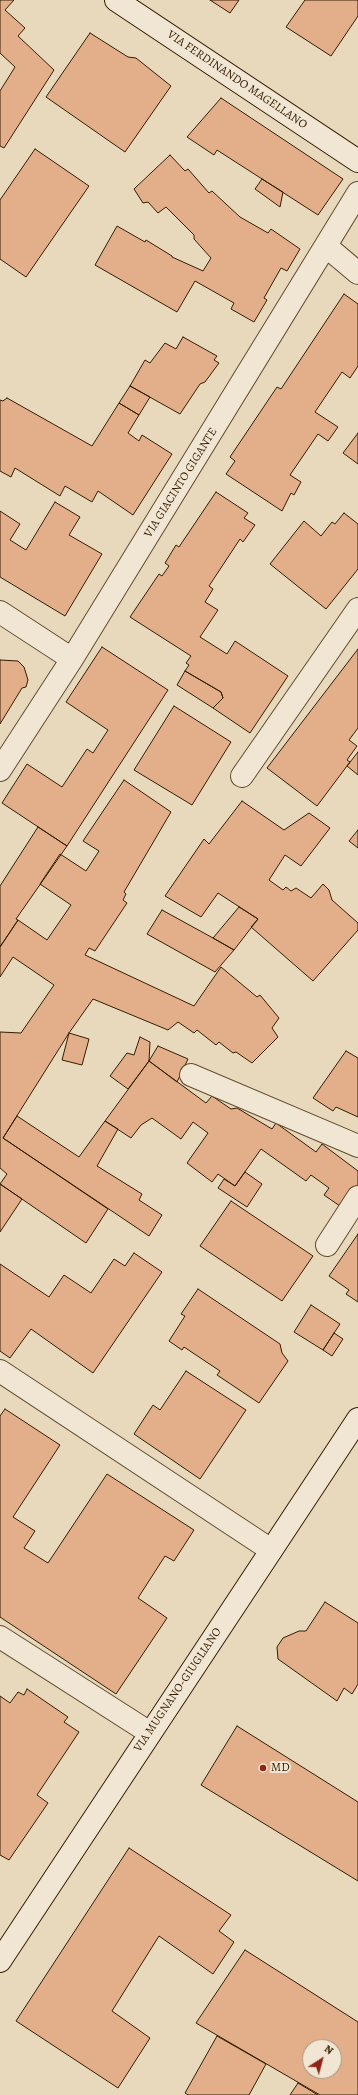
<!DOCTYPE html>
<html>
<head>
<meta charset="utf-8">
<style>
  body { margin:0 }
  #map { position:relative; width:358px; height:2095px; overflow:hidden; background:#e8d9bc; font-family:Alegreya,serif }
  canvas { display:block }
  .north { position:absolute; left:302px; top:2039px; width:40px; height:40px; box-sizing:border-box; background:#f0e6d3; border:1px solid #a5967f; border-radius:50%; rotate:36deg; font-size:11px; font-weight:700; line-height:16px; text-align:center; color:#341d00 }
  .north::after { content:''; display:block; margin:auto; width:14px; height:18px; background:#8f2418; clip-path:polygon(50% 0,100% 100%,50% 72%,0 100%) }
</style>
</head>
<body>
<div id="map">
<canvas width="358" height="2095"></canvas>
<div class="north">N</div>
</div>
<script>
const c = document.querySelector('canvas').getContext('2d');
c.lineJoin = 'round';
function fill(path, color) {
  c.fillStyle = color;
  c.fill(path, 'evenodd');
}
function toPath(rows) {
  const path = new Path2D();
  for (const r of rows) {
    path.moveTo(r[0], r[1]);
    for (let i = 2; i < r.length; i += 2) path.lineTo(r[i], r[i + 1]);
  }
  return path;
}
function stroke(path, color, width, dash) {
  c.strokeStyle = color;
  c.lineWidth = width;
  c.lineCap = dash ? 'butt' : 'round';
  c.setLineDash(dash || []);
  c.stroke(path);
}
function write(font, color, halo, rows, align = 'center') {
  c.font = font + ' Alegreya,serif';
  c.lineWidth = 4;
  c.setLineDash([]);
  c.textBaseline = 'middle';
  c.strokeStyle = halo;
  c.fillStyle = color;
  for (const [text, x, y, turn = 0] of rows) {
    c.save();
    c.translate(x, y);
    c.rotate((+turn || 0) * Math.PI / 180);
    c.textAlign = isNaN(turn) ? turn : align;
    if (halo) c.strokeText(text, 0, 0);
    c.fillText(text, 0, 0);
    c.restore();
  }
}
const building = toPath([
  [0,0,14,0,5,10,25,28,18,36,54,70,4,148,0,146,0,91,15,67,0,53,0,0],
  [210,0,239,0,230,13,210,0],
  [305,0,358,0,358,16,331,56,286,27,305,0],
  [90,33,128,57,136,58,171,86,125,152,46,97,90,33],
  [221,98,343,179,318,215,217,150,214,155,187,137,221,98],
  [35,149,89,186,26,277,0,259,0,200,35,149],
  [170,155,185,171,188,169,209,193,212,191,240,217,268,233,271,229,300,249,287,271,281,268,264,298,267,300,254,322,231,309,234,303,195,281,177,312,95,265,117,226,145,242,146,240,172,256,172,257,203,271,211,258,194,239,194,235,166,207,158,213,148,202,143,203,134,189,170,155],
  [262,179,283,192,280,207,255,189,262,179],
  [344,294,358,304,358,366,350,378,342,372,315,412,338,427,328,441,318,434,290,475,301,482,294,495,291,493,282,511,226,474,235,461,230,457,277,387,281,389,344,294],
  [183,337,217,356,214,360,219,363,205,382,200,384,180,414,130,386,145,360,150,363,165,343,176,349,183,337],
  [130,386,150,397,139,415,119,403,130,386],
  [7,398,92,446,119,403,139,415,128,433,139,441,142,435,172,454,133,515,98,491,92,502,65,486,60,496,15,468,11,477,0,471,0,400,3,401,7,398],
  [358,433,358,464,343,453,358,433],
  [216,492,248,513,244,518,255,525,243,542,240,539,209,586,213,589,205,602,218,610,200,637,227,654,235,641,288,676,250,733,213,708,223,698,221,692,185,671,189,665,186,663,191,656,130,617,159,574,162,576,169,566,165,563,176,545,179,547,216,492],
  [55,502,80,517,69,535,102,554,65,616,0,577,0,511,20,524,10,540,26,550,55,502],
  [344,513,358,524,358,569,326,609,270,564,304,521,321,536,332,522,335,524,344,513],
  [102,647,168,690,67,846,2,803,27,764,62,787,87,749,93,753,108,730,66,702,102,647],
  [358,649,358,728,349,740,357,746,347,760,350,762,317,806,267,768,358,649],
  [0,660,18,661,24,667,28,680,26,687,22,688,0,724,0,660],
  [185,671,221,692,223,698,213,708,177,685,185,671],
  [174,706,231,742,192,805,134,770,174,706],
  [358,752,358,775,347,766,358,752],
  [124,780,171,812,124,892,126,894,123,900,127,903,95,951,89,948,85,955,194,1006,221,967,257,997,260,995,279,1018,272,1028,278,1037,252,1063,236,1052,233,1053,219,1042,216,1045,197,1030,194,1033,178,1022,168,1030,93,999,69,1033,3,1138,108,1209,86,1243,0,1184,7,1174,0,1168,0,1032,21,1033,54,985,13,957,0,977,0,947,18,920,47,940,71,905,40,884,60,854,86,871,99,851,83,841,124,780],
  [242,801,284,830,309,813,330,828,301,866,285,855,269,880,283,890,286,887,291,891,296,888,311,898,323,884,329,890,332,900,358,923,358,930,313,981,251,927,258,919,218,893,201,917,165,896,204,839,209,844,242,801],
  [38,827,67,846,16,919,18,920,0,947,0,886,38,827],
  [358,830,358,848,349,841,358,830],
  [239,907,258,919,234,950,213,938,239,907],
  [162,910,213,938,234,950,215,972,147,934,162,910],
  [69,1033,89,1039,82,1065,62,1060,69,1033],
  [140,1037,150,1042,149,1061,128,1089,110,1076,127,1053,134,1055,140,1037],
  [158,1046,188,1059,177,1082,149,1061,158,1046],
  [346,1051,358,1058,358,1117,336,1107,333,1111,313,1098,346,1051],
  [149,1061,206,1103,212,1096,231,1109,237,1108,272,1129,276,1123,316,1152,322,1144,358,1171,358,1202,350,1213,324,1195,329,1188,311,1175,306,1181,261,1149,235,1186,218,1174,212,1182,187,1163,208,1133,193,1122,181,1139,152,1118,141,1125,131,1138,105,1121,149,1061],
  [17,1116,79,1157,105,1121,118,1129,97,1166,142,1194,139,1200,162,1215,149,1236,3,1138,17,1116],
  [245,1172,262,1184,247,1207,218,1188,224,1179,235,1186,245,1172],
  [0,1184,22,1199,0,1232,0,1184],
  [231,1201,313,1256,282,1301,200,1246,231,1201],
  [358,1234,358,1302,346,1294,349,1290,329,1276,358,1234],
  [134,1253,162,1272,93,1373,31,1329,10,1358,0,1351,0,1264,49,1297,64,1275,91,1293,114,1259,125,1266,134,1253],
  [198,1289,280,1344,282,1353,288,1361,259,1403,217,1375,220,1371,184,1347,182,1350,169,1341,185,1316,181,1314,198,1289],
  [311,1305,340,1324,323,1350,294,1332,311,1305],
  [334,1333,343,1339,332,1356,323,1350,334,1333],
  [186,1371,246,1410,200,1479,134,1434,153,1405,160,1410,186,1371],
  [5,1409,60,1445,13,1517,35,1531,24,1548,48,1563,107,1474,194,1530,174,1561,165,1556,138,1598,167,1618,116,1694,0,1617,0,1416,5,1409],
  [325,1602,358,1623,358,1684,352,1694,344,1688,337,1701,278,1659,277,1647,283,1638,299,1631,306,1631,325,1602],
  [27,1689,68,1717,64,1722,79,1732,37,1795,48,1803,9,1860,0,1855,0,1696,10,1703,18,1692,24,1695,27,1689],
  [237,1726,358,1802,358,1881,201,1785,237,1726],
  [129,1848,231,1915,219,1931,234,1942,213,1974,159,1936,112,2011,150,2038,118,2088,16,2021,129,1848],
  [245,1950,358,2022,358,2095,320,2095,196,2023,245,1950],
  [310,2047,334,2047,334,2071,310,2071,310,2047],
  [217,2036,266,2064,249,2095,188,2095,185,2093,217,2036],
  [298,2083,318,2095,290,2095,298,2083]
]);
const street = toPath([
  [327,247,358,273],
  [0,612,72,659],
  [0,770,72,659,358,193],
  [242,776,358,609],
  [191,1075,358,1146],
  [327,1245,358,1197],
  [0,1371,271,1550],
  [0,1637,150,1733]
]);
const secondary = toPath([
  [116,0,358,161],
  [0,1961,358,1419]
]);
const markers = [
  [263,1768,4,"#8f2418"]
];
const streetNames = [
  ["VIA FERDINANDO MAGELLANO",237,80,34],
  ["VIA GIACINTO GIGANTE",181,483,-58],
  ["VIA MUGNANO-GIUGLIANO",178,1690,-56]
];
const poiNames = [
  ["MD",271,1768]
];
fill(building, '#e2af8a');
stroke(building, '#341d00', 1);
stroke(street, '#614c2f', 24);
stroke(secondary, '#341d00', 24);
stroke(street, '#f0e6d3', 22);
stroke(secondary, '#f0e6d3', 22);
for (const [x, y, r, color] of markers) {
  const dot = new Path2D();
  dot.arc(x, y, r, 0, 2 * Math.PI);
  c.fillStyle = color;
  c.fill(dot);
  stroke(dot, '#f0e6d3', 1.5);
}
write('12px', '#341d00', '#f0e6d3', streetNames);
write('12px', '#341d00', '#f0e6d3', poiNames, 'left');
</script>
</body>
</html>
